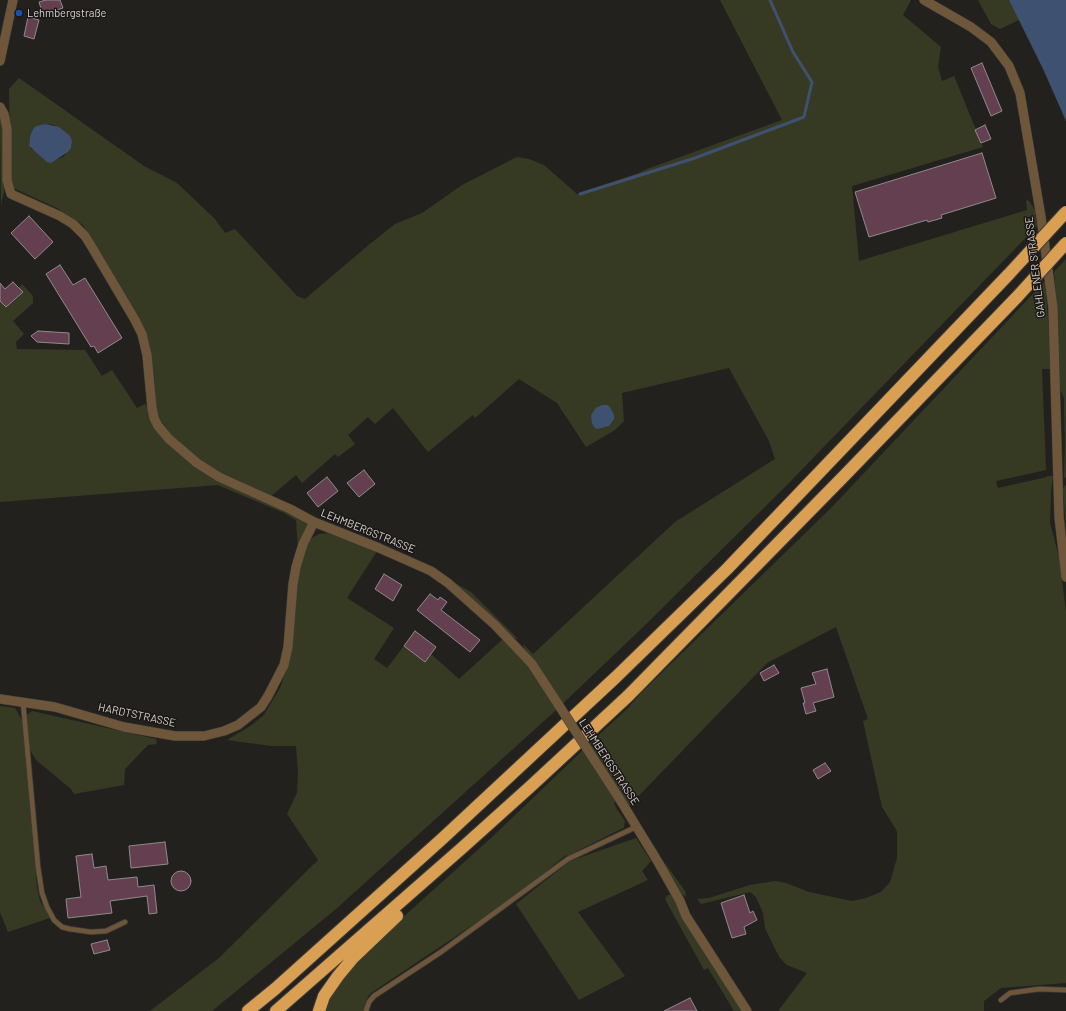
<!DOCTYPE html>
<html>
<head>
<meta charset="utf-8">
<style>
  body { margin:0 }
  canvas { display:block; background:#23211e }
</style>
</head>
<body>
<canvas width="1066" height="1011"></canvas>
<script>
const c = document.querySelector('canvas').getContext('2d');
c.lineJoin = 'round';
function fill(path, color) {
  c.fillStyle = color;
  c.fill(path, 'evenodd');
}
function toPath(rows) {
  const path = new Path2D();
  for (const r of rows) {
    if (r.length === 3) {
      path.moveTo(r[0] + r[2], r[1]);
      path.arc(r[0], r[1], r[2], 0, 2 * Math.PI);
      continue;
    }
    path.moveTo(r[0], r[1]);
    for (let i = 2; i < r.length; i += 2) path.lineTo(r[i], r[i + 1]);
  }
  return path;
}
function stroke(path, color, width, dash) {
  c.strokeStyle = color;
  c.lineWidth = width;
  c.lineCap = dash ? 'butt' : 'round';
  c.setLineDash(dash || []);
  c.stroke(path);
}
function write(font, color, halo, rows, align = 'center') {
  c.font = font + ' Barlow,sans-serif';
  c.lineWidth = 3;
  c.setLineDash([]);
  c.textBaseline = 'middle';
  c.strokeStyle = halo;
  c.fillStyle = color;
  for (const [text, x, y, turn = 0] of rows) {
    c.save();
    c.translate(x, y);
    c.rotate((+turn || 0) * Math.PI / 180);
    c.textAlign = isNaN(turn) ? turn : align;
    if (halo) c.strokeText(text, 0, 0);
    c.fillText(text, 0, 0);
    c.restore();
  }
}
const green = toPath([
  [720,0,911,0,903,15,941,47,938,67,942,81,954,76,983,147,852,186,859,261,1027,210,1026,200,1029,201,1035,210,1037,226,786,486,639,631,555,711,336,909,212,1011,150,1011,219,958,318,860,287,814,297,793,298,773,296,746,271,746,227,740,249,727,264,715,281,686,291,648,297,575,304,549,312,538,319,534,329,533,339,535,377,551,347,598,394,628,374,659,387,668,404,646,425,662,431,654,459,679,503,639,528,666,523,644,533,654,675,522,775,459,769,441,729,368,622,393,624,421,615,430,586,447,557,403,519,379,475,418,473,415,428,452,393,408,375,424,368,417,348,435,355,444,338,457,335,454,302,483,296,475,271,496,215,471,178,443,157,416,154,373,146,330,83,225,57,208,11,187,9,89,19,78,144,166,177,183,215,219,225,233,235,229,297,296,305,299,371,243,395,224,422,213,462,185,517,157,529,159,544,165,577,194,579,194,579,193,636,174,647,169,782,120],
  [45,124,54,125,72,145,68,152,63,157,55,160,31,149,29,146,30,136,33,129,37,126],
  [978,0,1010,0,1019,20,1000,29,991,24],
  [0,115,3,129,4,162,4,192,1,205],
  [1066,259,1066,478,1064,477,1065,442,1064,409,1064,398,1060,389,1058,320,1054,272],
  [1045,281,1049,333,1050,369,1042,369,1046,470,996,481,998,488,1047,477,1047,476,1053,476,1051,491,1050,523,1059,557,1066,612,1066,983,1001,988,984,1001,984,1011,778,1011,807,973,787,965,780,958,775,949,765,928,763,913,756,897,750,892,701,904,697,899,709,898,750,885,776,881,786,883,809,892,852,901,866,898,881,892,890,882,897,858,897,831,882,807,863,721,868,719,836,627,767,663,628,807,660,855,657,854,588,745,628,708,641,693,833,506],
  [22,284,33,296,33,303,13,321,24,334,16,342,17,349,85,350,102,376,112,370,137,408,145,404,149,409,172,446,309,525,298,548,296,520,284,513,218,485,0,502,0,301,6,307,22,293,18,288],
  [1066,485,1066,529,1063,488],
  [433,567,457,584,471,592,518,639,512,638,435,570],
  [0,706,15,708,22,720,37,887,40,901,50,918,8,932,0,912],
  [32,711,156,739,157,744,148,745,125,769,124,785,74,794,71,789,36,760,29,748,26,721,27,715],
  [583,750,616,801,614,803,616,808,625,821,624,827,623,828,581,849,568,857,566,855,539,877,477,922,371,993,367,998,363,1011,323,1011,328,999,361,955,491,838],
  [636,838,651,861,642,871,648,880,578,912,625,976,579,1000,516,904,570,861],
  [665,863,685,891,686,897,680,893,665,866],
  [668,895,671,895,674,899,745,1011,734,1011,708,968,704,970,666,901,665,898]
]);
const water = toPath([
  [1009,0,1066,0,1066,121,1044,71],
  [45,124,59,127,70,136,72,141,71,148,68,152,51,163,47,162,29,146,30,136,33,129,36,126],
  [602,405,608,405,611,409,614,415,614,419,609,426,597,429,594,427,592,423,591,415,596,408]
]);
const stream = toPath([
  [580,194,695,158,804,117,812,82,793,52,770,0]
]);
const building = toPath([
  [46,0,60,0,63,8,54,11,52,15,49,13,43,15,39,2,46,0],
  [28,17,39,20,34,39,24,36,28,17],
  [982,63,1002,111,991,116,971,68,982,63],
  [985,125,991,139,981,143,975,130,985,125],
  [982,153,996,198,941,215,942,218,928,222,927,220,869,237,855,192,982,153],
  [29,216,53,242,35,259,11,233,29,216],
  [60,265,73,285,85,278,122,338,98,353,94,346,91,347,46,274,60,265],
  [13,282,23,292,6,307,0,301,0,283,5,289,13,282],
  [38,331,69,333,69,344,37,342,31,336,38,331],
  [364,470,375,484,359,497,347,483,364,470],
  [327,477,338,491,318,507,307,493,327,477],
  [384,574,402,585,393,601,375,589,384,574],
  [430,594,438,600,440,597,447,602,441,610,480,640,470,652,417,610,430,594],
  [415,631,436,647,425,662,404,646,415,631],
  [774,665,779,673,764,681,760,673,774,665],
  [827,669,834,697,813,703,816,711,806,714,803,703,805,703,801,688,816,684,812,673,827,669],
  [825,763,831,771,818,779,813,770,825,763],
  [165,842,168,864,131,868,129,846,165,842],
  [92,854,94,868,106,866,108,880,137,877,138,887,154,885,157,913,149,914,147,896,110,901,112,913,68,918,66,899,81,897,76,856,92,854],
  [181,881,10],
  [744,895,750,913,753,911,757,920,744,927,746,934,732,938,721,903,744,895],
  [107,940,110,950,94,954,91,944,107,940],
  [690,998,697,1011,664,1011,690,998]
]);
const service = toPath([
  [23,702,38,867,42,893,47,907,54,920,62,927,70,929,91,932,106,931,125,922],
  [1001,1000,1010,993,1039,989,1066,990],
  [366,1011,369,1002,374,996,441,952,568,859,636,827]
]);
const minor = toPath([
  [924,0,971,27,991,42,1009,66,1020,93,1041,217,1053,308,1059,517,1066,577],
  [0,61,13,0],
  [0,107,4,114,7,129,7,180,11,194,60,216,73,224,85,236,93,249,135,320,142,334,147,355,152,408,154,418,158,426,169,439,197,463,219,477,290,509,314,522,379,548,431,571,448,583,495,625,532,664],
  [0,699,55,707,124,727,175,736,204,736,224,731,238,725,261,707,268,696,284,665,288,647,293,584,296,567,303,544,314,522],
  [619,798,658,862,680,901,686,916,747,1011]
]);
const motorway = toPath([
  [248,1011,275,989,443,838,616,677,727,569,1009,274],
  [276,1011,462,848,531,786,628,696,845,475,1017,297],
  [319,1011,324,996,338,976,353,958,397,916]
]);
const minorBridge = toPath([
  [532,664,619,798]
]);
const motorwayBridge = toPath([
  [1009,274,1066,212],
  [1017,297,1066,243]
]);
const markers = [
  [19,13,4,"#1a4fb4"]
];
const poiNames = [
  ["Lehmbergstraße",27,13]
];
const streetNames = [
  ["GAHLENER STRASSE",1035,267,-97],
  ["LEHMBERGSTRASSE",368,531,22],
  ["HARDTSTRASSE",137,715,12],
  ["LEHMBERGSTRASSE",609,762,57]
];
fill(green, '#363a23');
fill(water, '#3f5170');
stroke(stream, '#3f5170', 3);
fill(building, '#643f50');
stroke(building, '#8f8a8c', 1);
stroke(service, '#403e3b', 6);
stroke(minor, '#403e3b', 10);
stroke(motorway, '#403e3b', 14);
stroke(service, '#6e563a', 4.5);
stroke(minor, '#6e563a', 9);
stroke(motorway, '#d99f53', 12);
stroke(minorBridge, '#403e3b', 10, []);
stroke(motorwayBridge, '#403e3b', 14, []);
stroke(minorBridge, '#6e563a', 9);
stroke(motorwayBridge, '#d99f53', 12);
for (const [x, y, r, color] of markers) {
  const dot = new Path2D();
  dot.arc(x, y, r, 0, 2 * Math.PI);
  c.fillStyle = color;
  c.fill(dot);
  stroke(dot, '#1a1715', 1.5);
}
write('11px', '#d6d4d2', '#1a1715', poiNames, 'left');
write('11px', '#d6d4d2', '#1a1715', streetNames);
</script>
</body>
</html>
